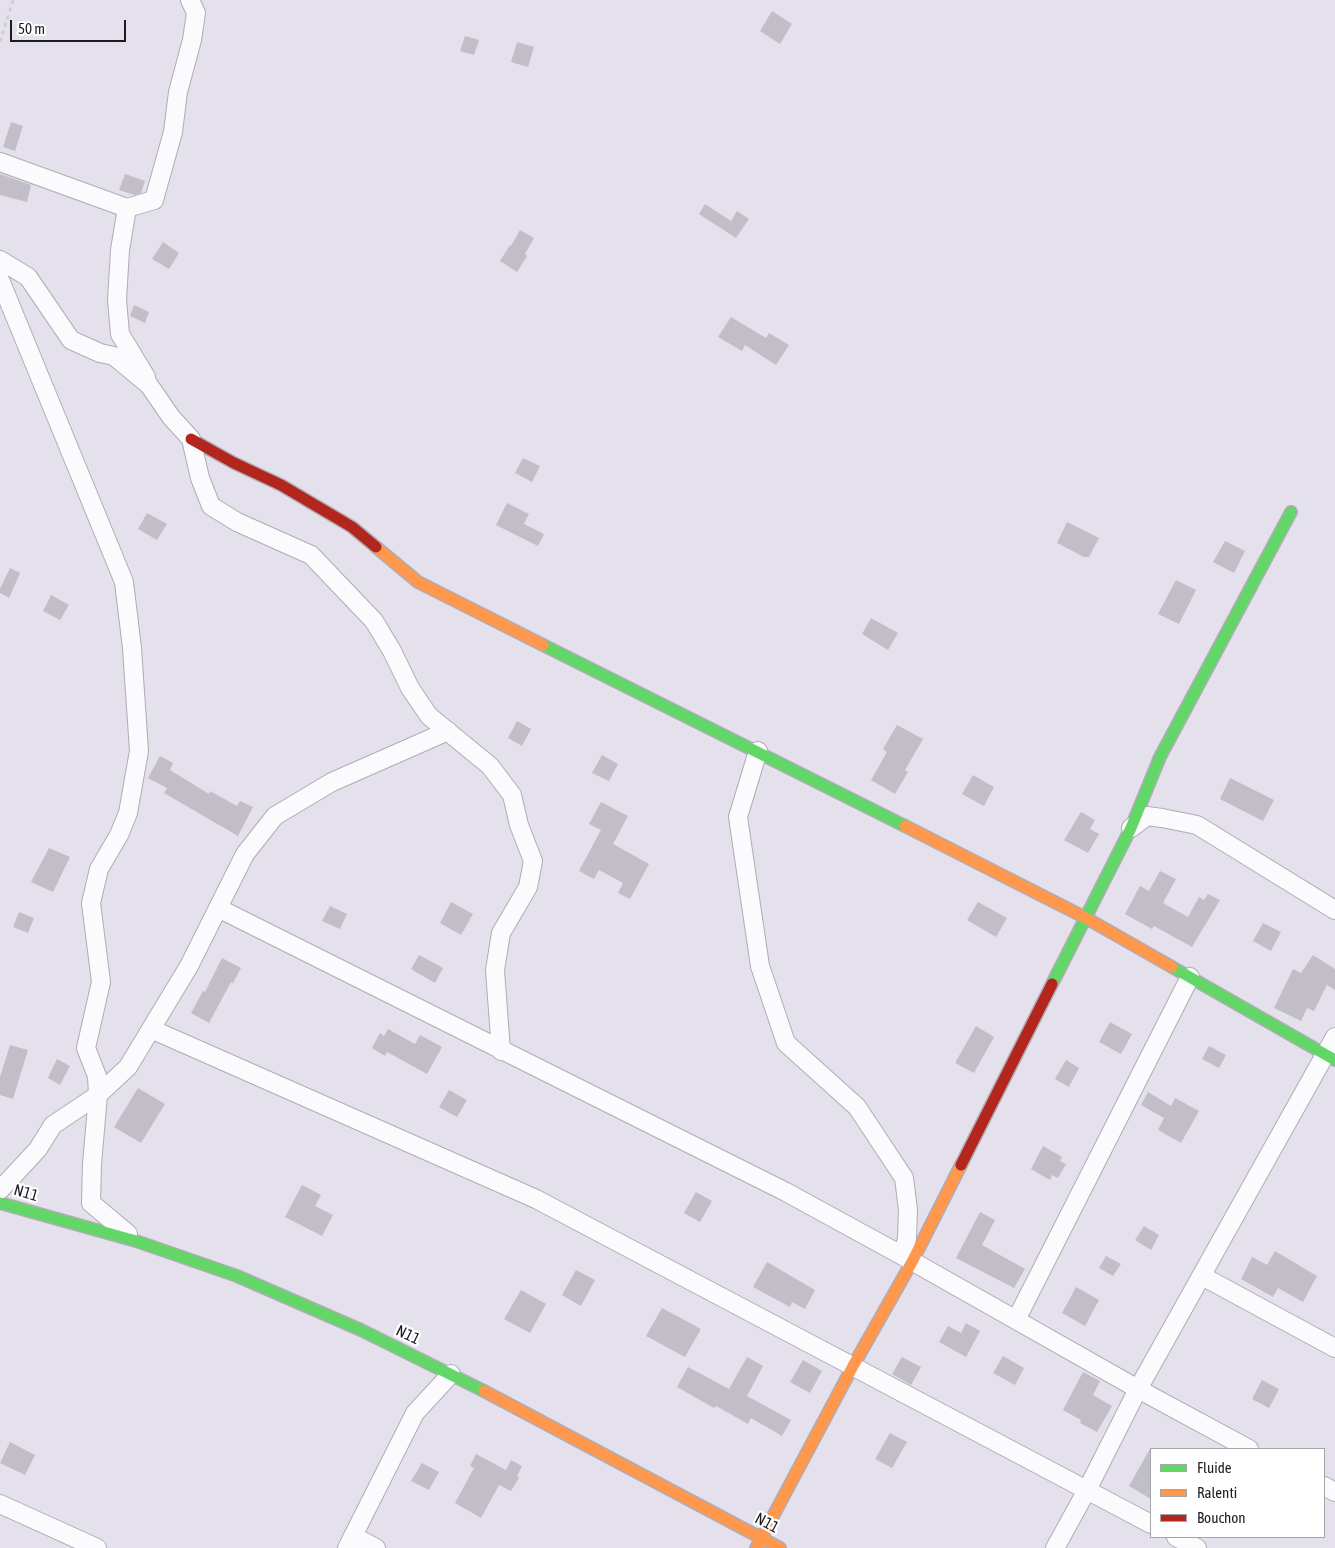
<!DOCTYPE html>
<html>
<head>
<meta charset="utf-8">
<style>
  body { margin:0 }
  #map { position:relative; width:1335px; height:1548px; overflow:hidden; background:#e4e0ec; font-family:"Asap Condensed",sans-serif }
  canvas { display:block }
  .legend { position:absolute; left:1150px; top:1448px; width:175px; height:90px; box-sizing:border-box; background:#fff; border:1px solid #a5a4a7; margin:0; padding:6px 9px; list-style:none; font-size:15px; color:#1e1b23 }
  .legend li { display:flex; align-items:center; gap:10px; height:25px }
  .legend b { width:25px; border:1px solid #a5a4a7 }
  .scale { position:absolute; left:10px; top:20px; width:116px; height:22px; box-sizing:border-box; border:2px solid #1e1b23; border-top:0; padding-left:6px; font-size:15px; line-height:18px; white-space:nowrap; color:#1e1b23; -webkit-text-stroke:4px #fff; paint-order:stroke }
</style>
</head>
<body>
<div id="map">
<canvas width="1335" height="1548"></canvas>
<ul class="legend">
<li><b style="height:6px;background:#63d668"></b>Fluide</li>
<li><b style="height:6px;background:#ff974d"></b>Ralenti</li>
<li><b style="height:6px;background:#b3261e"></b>Bouchon</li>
</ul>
<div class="scale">50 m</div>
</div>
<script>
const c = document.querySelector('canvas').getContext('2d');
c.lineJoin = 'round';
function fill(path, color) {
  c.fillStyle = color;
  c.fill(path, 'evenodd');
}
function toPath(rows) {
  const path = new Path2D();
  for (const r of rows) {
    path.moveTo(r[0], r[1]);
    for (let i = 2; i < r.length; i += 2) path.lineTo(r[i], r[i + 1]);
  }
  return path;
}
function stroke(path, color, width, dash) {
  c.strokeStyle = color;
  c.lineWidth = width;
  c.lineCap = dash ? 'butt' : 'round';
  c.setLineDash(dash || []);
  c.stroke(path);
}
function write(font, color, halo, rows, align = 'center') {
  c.font = font + ' "Asap Condensed",sans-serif';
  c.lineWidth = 4.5;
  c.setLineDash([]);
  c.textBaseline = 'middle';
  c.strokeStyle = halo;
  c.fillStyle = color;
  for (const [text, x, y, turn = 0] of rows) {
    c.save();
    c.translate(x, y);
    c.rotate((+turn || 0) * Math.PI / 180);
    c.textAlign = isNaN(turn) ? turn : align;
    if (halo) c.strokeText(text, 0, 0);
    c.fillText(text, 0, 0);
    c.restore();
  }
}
const building = toPath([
  [772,11,792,24,780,44,760,31],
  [465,36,479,40,474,55,460,51],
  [517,42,534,47,528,67,511,62],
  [11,122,23,126,15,151,3,147],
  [0,174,31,185,27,202,0,195],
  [125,174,145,181,141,193,135,195,119,190],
  [705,204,731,221,737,211,749,219,736,238,699,214],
  [520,230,534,238,525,254,527,256,517,272,500,261,510,245,511,246],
  [163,242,179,253,169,269,152,259],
  [134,305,149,312,145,323,130,316],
  [731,317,766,338,769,333,789,345,776,365,745,345,742,351,718,337],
  [523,458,540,466,532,482,515,473],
  [507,503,529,514,524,524,544,534,538,546,496,525],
  [147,513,167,524,157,540,138,529],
  [1067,522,1099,538,1089,557,1084,557,1057,543],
  [1225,541,1245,551,1234,573,1213,562],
  [10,568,20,573,9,598,0,593,0,589],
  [1176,580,1196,590,1179,624,1158,614],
  [51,595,69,605,60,620,43,611],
  [871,618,898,633,888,650,862,634],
  [517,721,531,729,522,746,508,738],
  [897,725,923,739,905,770,908,772,895,794,871,780,887,752,883,749],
  [602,755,618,764,609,781,592,773],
  [160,756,173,763,170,770,209,794,210,791,237,806,240,801,253,807,238,836,164,793,167,788,148,778],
  [973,775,994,787,984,806,962,794],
  [1230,778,1274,800,1263,821,1220,799],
  [601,802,628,816,613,844,649,864,630,899,618,893,623,883,599,870,594,879,579,871,601,830,589,824],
  [1081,812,1095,820,1090,829,1099,834,1088,853,1064,840],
  [49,848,70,857,53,892,31,882],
  [1160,871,1176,879,1163,903,1188,917,1199,897,1204,900,1208,894,1220,900,1192,947,1154,926,1152,929,1125,914,1140,886,1149,891],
  [451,902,473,914,461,935,440,923],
  [978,902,1007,918,996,937,967,920],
  [330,906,347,914,340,929,322,921],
  [19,912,34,918,28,933,13,927],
  [1263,923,1281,932,1271,951,1253,941],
  [419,955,443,968,435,983,411,969],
  [1313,955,1335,969,1335,990,1327,985,1314,1011,1307,1008,1301,1021,1274,1008,1293,969,1301,973],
  [222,958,241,968,233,983,231,982,209,1023,191,1013,203,991,205,992],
  [1110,1022,1132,1034,1121,1054,1099,1042],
  [976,1026,994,1037,974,1073,955,1063],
  [388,1029,415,1044,420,1035,442,1047,427,1074,387,1052,385,1056,372,1048,380,1033,384,1036],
  [10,1045,28,1050,13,1099,0,1095,0,1077],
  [1209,1046,1226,1055,1219,1068,1202,1059],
  [57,1059,70,1066,60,1085,48,1078],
  [1066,1060,1079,1068,1069,1087,1055,1079],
  [138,1088,165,1104,141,1143,114,1127],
  [449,1090,467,1100,457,1117,439,1107],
  [1148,1092,1171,1106,1175,1098,1199,1111,1181,1143,1158,1130,1164,1118,1141,1105],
  [1043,1146,1062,1157,1060,1161,1066,1164,1058,1178,1052,1175,1050,1180,1031,1169],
  [302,1185,321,1195,315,1206,333,1215,322,1236,285,1217],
  [696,1192,712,1201,700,1222,684,1213],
  [980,1212,995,1220,982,1245,1025,1269,1014,1288,956,1258],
  [1144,1226,1159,1235,1151,1250,1135,1240],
  [1275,1251,1317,1276,1303,1302,1278,1288,1273,1297,1241,1279,1252,1257,1267,1265],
  [1106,1256,1121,1264,1113,1276,1099,1268],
  [767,1262,815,1290,805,1309,792,1302,790,1307,753,1287],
  [576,1270,595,1280,581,1306,562,1295],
  [1076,1287,1099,1300,1085,1326,1062,1313],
  [521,1290,546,1304,530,1333,504,1319],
  [662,1308,701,1329,685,1357,646,1336],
  [966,1323,980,1331,966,1357,939,1342,948,1326,961,1333],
  [1003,1356,1024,1368,1015,1385,993,1373],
  [747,1357,763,1366,747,1396,791,1420,782,1436,751,1418,748,1424,716,1406,714,1408,677,1387,688,1367,729,1389],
  [902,1357,921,1367,911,1385,892,1374],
  [803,1360,822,1371,810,1393,790,1382],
  [1083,1372,1100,1381,1093,1395,1112,1406,1097,1432,1080,1423,1081,1420,1063,1410],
  [1262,1380,1279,1389,1269,1408,1252,1399],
  [890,1433,907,1442,892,1468,875,1459],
  [10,1442,35,1455,25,1475,0,1463],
  [1151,1447,1151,1499,1129,1486],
  [476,1454,506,1470,511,1460,522,1466,517,1476,519,1478,511,1491,499,1485,481,1518,455,1503,474,1468,470,1466],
  [422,1463,439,1472,429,1490,411,1481]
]);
const path = toPath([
  [0,42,13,0]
]);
const street = toPath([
  [0,162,127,208,154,200,173,132,178,92,192,40,196,13,190,0],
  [127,208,120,250,117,300,120,334,146,377],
  [0,260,28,277,71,340,100,353,114,356,149,385,171,417,191,439,200,478,211,506,237,522,311,555,374,621,392,651,410,688,429,716,490,766,512,795,519,825,533,861,528,887,501,933,495,970,501,1051],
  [0,280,124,582,132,648,139,751,128,813,119,835,99,869,91,903,101,982,86,1048,97,1076,98,1095,92,1164,91,1203,128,1234],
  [758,751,738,817,760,966,786,1043,857,1107,904,1178,908,1210,907,1238,903,1256],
  [1131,828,1147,816,1162,818,1197,825,1335,910],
  [218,908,786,1192,903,1256,1138,1389,1249,1449],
  [151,1029,536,1199,1151,1524],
  [0,1190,38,1149,53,1125,98,1095,128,1067,189,966,245,854,275,816,332,782,448,731],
  [1202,1276,1335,1348],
  [1016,1320,1190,977],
  [1324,1486,1335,1492],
  [0,1504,97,1548],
  [353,1536,376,1548],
  [1176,1537,1197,1548],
  [347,1548,415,1413,451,1374],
  [1055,1548,1087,1490,1138,1389,1335,1037]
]);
const fast = toPath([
  [543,645,905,826],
  [1172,967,1335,1060],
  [1052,984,1131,828,1160,757,1291,512],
  [0,1203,136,1241,237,1276,361,1330,484,1391]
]);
const slow = toPath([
  [376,547,418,582,543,645],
  [905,826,1086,918,1172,967],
  [484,1391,780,1548],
  [756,1548,853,1366,912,1262,961,1165]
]);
const jam = toPath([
  [191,439,234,463,281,485,352,527,376,547],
  [961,1165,1052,984]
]);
const streetNames = [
  ["N11",26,1193,16],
  ["N11",408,1335,26],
  ["N11",767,1523,28]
];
fill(building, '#c2bec7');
stroke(street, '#b0acb6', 20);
stroke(fast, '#b0acb6', 14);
stroke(slow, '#b0acb6', 14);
stroke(jam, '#b0acb6', 14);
stroke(path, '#cdcccf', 2.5, [4, 4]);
stroke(street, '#fbfafc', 18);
stroke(fast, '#63d668', 11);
stroke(slow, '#ff974d', 11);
stroke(jam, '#b3261e', 11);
write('16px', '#1e1b23', '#fff', streetNames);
</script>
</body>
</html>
